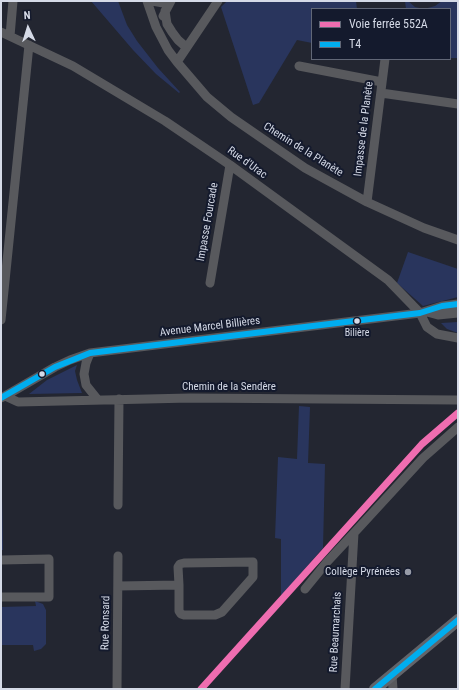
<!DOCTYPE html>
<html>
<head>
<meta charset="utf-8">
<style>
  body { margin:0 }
  #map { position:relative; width:459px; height:690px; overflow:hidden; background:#232631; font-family:"Roboto Condensed",sans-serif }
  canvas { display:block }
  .frame { position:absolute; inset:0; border:2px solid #d5dae7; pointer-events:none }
  .legend { position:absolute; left:311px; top:8px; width:140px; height:52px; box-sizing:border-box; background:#141a2d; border:1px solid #616777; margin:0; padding:5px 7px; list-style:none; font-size:12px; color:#d5dae7 }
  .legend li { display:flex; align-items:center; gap:8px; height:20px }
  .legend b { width:20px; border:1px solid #616777 }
  .north { position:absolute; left:8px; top:8px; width:40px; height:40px; -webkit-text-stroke:3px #141a2d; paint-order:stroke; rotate:356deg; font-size:11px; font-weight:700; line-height:16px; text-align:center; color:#d5dae7 }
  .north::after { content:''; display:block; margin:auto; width:14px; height:18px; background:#d5dae7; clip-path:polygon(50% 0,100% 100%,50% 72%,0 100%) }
</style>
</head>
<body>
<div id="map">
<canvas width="459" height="690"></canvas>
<div class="frame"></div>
<ul class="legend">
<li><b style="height:5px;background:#ef6db0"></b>Voie ferrée 552A</li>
<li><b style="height:5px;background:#00adef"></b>T4</li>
</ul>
<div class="north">N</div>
</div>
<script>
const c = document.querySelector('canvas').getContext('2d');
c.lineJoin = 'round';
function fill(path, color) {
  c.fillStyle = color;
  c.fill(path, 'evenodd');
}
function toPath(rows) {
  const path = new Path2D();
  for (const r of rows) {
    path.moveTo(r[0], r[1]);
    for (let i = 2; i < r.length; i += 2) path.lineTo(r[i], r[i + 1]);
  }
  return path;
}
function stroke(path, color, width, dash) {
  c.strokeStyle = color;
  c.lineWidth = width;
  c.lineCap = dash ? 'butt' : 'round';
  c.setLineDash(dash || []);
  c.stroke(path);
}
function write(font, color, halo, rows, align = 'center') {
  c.font = font + ' "Roboto Condensed",sans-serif';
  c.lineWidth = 4;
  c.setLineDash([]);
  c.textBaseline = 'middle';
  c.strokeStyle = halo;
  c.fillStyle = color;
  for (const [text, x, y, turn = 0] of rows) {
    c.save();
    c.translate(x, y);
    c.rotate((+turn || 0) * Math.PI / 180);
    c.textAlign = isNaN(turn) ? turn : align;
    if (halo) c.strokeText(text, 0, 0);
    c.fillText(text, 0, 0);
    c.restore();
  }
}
const green = toPath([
  [91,1,118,1,127,25,137,41,158,68,180,92,179,93,156,74,133,50],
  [227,1,356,1,357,9,312,9,312,43,297,40,259,103,253,105,221,7],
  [405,1,408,1,415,7,424,9,435,6,442,1,458,1,458,58,450,58,450,9,406,9],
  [408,252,458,269,458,297,423,306,397,283],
  [458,322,458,333,447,329,441,323],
  [77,365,75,371,77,380,82,393,29,394,47,380],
  [299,406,310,407,308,463,325,464,323,548,281,596,281,539,275,538,278,457,297,459],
  [1,444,3,550,1,550],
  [35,601,43,604,46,610,46,644,41,649,34,651,33,645,1,645,1,607,36,606]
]);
const minor = toPath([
  [147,1,156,27,168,50,177,62,207,97,231,117,305,168,367,202,424,228,458,240],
  [152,1,169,4],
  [165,11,167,24,172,32,178,40,186,47],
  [163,16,171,1],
  [1,32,73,66,165,121,230,165,388,280,420,313,427,327,437,334,458,338],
  [10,36,13,1],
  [177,62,218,1],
  [299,66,382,82],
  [381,93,458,104],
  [367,202,385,59],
  [210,283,230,165],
  [427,312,438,315,458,313],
  [1,320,29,45],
  [90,353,86,363,84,374,86,385,98,400],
  [5,396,18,402,190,398,458,400],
  [1,398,5,396,55,367,70,360,90,353,420,313,442,306,458,304],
  [118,505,119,399],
  [1,560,49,559,49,597,1,597],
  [253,562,253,577,222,612,215,615,184,615,181,614,179,611,179,585,178,567,180,564,184,563,253,562],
  [118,586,179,585],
  [305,589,327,562,354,533],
  [392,675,393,689],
  [117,689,118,556],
  [345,689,354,533,423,458,458,427]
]);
const major = toPath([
  [375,689,458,620]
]);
const bus1 = toPath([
  [1,398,55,367,90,353,420,313,442,306,458,304],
  [375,689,458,620]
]);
const rail1 = toPath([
  [201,689,422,444,458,413]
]);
const markers = [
  [357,321,3.5,"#d5dae7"],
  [42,374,3.5,"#d5dae7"],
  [408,572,4,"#979ba7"]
];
const busNames = [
  ["Bilière",357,333]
];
const streetNames = [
  ["Impasse de la Planète",364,129,-83],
  ["Chemin de la Planète",303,150,32],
  ["Rue d'Urac",247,163,36],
  ["Impasse Fourcade",208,222,-80],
  ["Avenue Marcel Billières",210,327,-7],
  ["Chemin de la Sendère",229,387],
  ["Rue Ronsard",106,623,-89],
  ["Rue Beaumarchais",336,632,-87]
];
const poiNames = [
  ["Collège Pyrénées",400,572]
];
fill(green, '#29355d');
stroke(minor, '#58595d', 9);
stroke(major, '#62646a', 12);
stroke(bus1, '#00adef', 6);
stroke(rail1, '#ef6db0', 7);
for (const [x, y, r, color] of markers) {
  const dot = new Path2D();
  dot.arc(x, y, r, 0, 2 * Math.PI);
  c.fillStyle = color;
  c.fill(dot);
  stroke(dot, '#141a2d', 1.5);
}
write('10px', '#d5dae7', '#141a2d', busNames);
write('11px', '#d5dae7', '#141a2d', streetNames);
write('11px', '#d5dae7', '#141a2d', poiNames, 'right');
</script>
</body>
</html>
